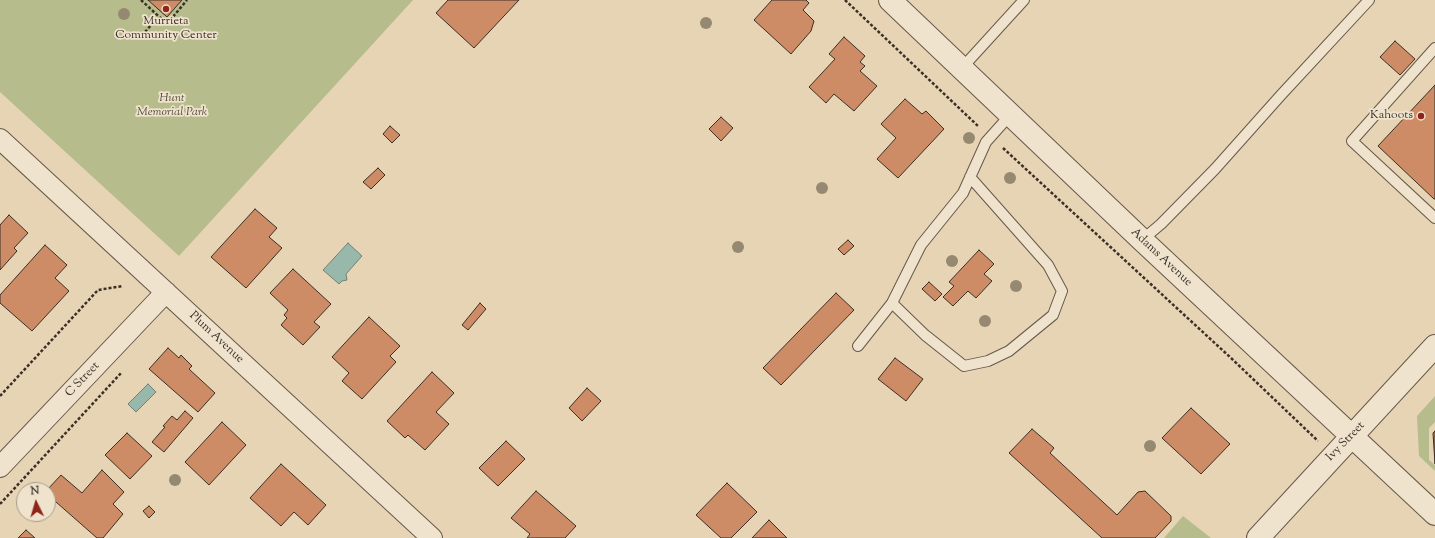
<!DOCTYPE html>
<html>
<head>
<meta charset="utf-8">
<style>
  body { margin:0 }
  #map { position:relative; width:1435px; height:538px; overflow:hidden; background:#e7d4b4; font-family:"Sorts Mill Goudy",serif }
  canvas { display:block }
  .north { position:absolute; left:16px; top:482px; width:40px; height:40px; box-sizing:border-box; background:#efe3ce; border:1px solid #a79b8b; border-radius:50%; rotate:355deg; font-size:11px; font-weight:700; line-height:16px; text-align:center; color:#3b2f26 }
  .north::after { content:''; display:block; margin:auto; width:14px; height:18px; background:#8f2418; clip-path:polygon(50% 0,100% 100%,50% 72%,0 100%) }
</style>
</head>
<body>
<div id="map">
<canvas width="1435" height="538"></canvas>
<div class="north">N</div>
</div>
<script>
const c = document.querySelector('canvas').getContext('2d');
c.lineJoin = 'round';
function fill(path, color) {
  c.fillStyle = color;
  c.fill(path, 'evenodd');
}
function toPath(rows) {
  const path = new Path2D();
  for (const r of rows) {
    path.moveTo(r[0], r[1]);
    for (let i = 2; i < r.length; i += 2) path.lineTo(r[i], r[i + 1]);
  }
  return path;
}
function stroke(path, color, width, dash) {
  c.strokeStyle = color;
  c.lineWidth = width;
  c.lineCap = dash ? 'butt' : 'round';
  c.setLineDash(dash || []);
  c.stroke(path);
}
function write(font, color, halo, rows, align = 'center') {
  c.font = font + ' "Sorts Mill Goudy",serif';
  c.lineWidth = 3.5;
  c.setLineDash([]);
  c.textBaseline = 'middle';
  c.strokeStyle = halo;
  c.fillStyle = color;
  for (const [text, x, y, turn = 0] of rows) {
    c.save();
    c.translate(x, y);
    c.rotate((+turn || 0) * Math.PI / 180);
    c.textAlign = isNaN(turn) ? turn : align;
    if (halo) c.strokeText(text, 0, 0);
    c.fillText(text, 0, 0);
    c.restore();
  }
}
const green = toPath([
  [0,0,413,0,179,256,0,92],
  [1435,396,1435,422,1429,428,1429,460,1435,465,1435,471,1419,456,1417,416],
  [1183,516,1211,538,1164,538]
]);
const water = toPath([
  [348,243,362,256,346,274,347,280,342,281,339,284,323,270,348,243],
  [148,384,156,392,136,412,128,404,148,384]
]);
const building = toPath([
  [148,0,182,0,167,17,148,0],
  [448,0,519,0,474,48,436,13,448,0],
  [772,0,806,0,809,3,803,10,814,21,811,31,791,54,754,20,772,0],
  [844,37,865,56,860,62,865,66,860,71,877,86,854,111,834,94,826,103,809,87,835,59,829,54,844,37],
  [1395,41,1415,59,1400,75,1380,57,1395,41],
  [1435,85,1435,199,1434,199,1378,146,1435,85],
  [905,99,922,114,926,111,944,129,898,178,877,159,896,138,881,124,905,99],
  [721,117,733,128,721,141,709,129,721,117],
  [390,126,400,135,392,143,383,134,390,126],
  [378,168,385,175,371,189,363,182,378,168],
  [255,209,277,228,269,237,282,248,246,288,211,257,255,209],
  [9,215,28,233,14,248,17,251,0,270,0,225,9,215],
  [848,240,854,246,844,255,838,249,848,240],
  [45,245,67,265,55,278,69,291,32,331,0,303,0,295,45,245],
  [979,250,994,264,984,274,992,281,976,298,968,291,953,306,943,297,954,286,949,282,979,250],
  [293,269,331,304,314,322,320,327,303,345,281,325,287,318,284,315,288,310,270,293,293,269],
  [929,282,942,294,935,301,922,289,929,282],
  [836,293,854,310,781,385,763,368,836,293],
  [480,303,486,309,468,330,462,325,480,303],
  [369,317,400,346,390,356,396,362,362,399,342,381,349,373,332,357,369,317],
  [168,348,179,358,181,355,192,366,189,369,215,393,198,412,149,369,168,348],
  [895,358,923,379,906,401,878,379,895,358],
  [432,372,454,393,436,412,449,424,425,450,408,435,405,438,387,421,432,372],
  [587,388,601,401,582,421,569,408,587,388],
  [1191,408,1230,444,1201,474,1162,438,1191,408],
  [185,411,193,418,164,452,152,442,165,427,163,426,172,416,177,420,185,411],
  [222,422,246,445,209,485,185,462,222,422],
  [1032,429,1054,448,1050,453,1117,515,1138,492,1145,491,1171,516,1171,521,1155,538,1102,538,1009,453,1032,429],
  [1435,431,1435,464,1433,433,1435,431],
  [127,433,152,456,130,479,105,455,127,433],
  [506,441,525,459,498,486,479,468,506,441],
  [281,464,326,505,308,525,294,512,281,526,250,498,281,464],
  [102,470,124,492,113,504,123,514,103,538,97,538,48,495,47,490,61,475,82,493,102,470],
  [727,483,757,512,731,538,721,538,696,515,727,483],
  [536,491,576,526,565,538,527,538,530,534,511,518,536,491],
  [149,506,155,512,149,518,143,511,149,506],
  [769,520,787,538,752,538,769,520],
  [26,530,35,538,18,538,26,530]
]);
const path = toPath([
  [141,0,167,24,187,0],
  [845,0,978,126],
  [145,32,158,17],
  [1003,148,1231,358,1318,441],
  [0,396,98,290,123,286],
  [0,504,122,372]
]);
const service = toPath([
  [1435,48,1352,141,1435,218],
  [962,68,1024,0],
  [1142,240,1161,224,1215,169,1281,95,1369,0],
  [892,303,925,335,964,366,988,361,1009,351,1053,315,1062,291,1048,265,970,177],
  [858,346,892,303,921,245,963,193,986,142,1011,114]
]);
const minor = toPath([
  [0,139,432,538],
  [0,467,166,292]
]);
const tertiary = toPath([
  [890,0,1142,240,1435,514],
  [1258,538,1435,346]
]);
const trees = [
  [124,14],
  [706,23],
  [969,138],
  [1010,178],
  [822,188],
  [738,247],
  [952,261],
  [1016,286],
  [985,321],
  [1150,446],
  [175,480]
];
const markers = [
  [166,9,4,"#8f2418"],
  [1421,116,4,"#8f2418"]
];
const poiNames = [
  ["Murrieta",166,22],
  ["Community Center",166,36],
  ["Kahoots",1413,116,"right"]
];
const parkNames = [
  ["Hunt",172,99],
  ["Memorial Park",172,113]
];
const streetNames = [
  ["Adams Avenue",1161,258,43],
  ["Plum Avenue",216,338,43],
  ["C Street",83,380,-46],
  ["Ivy Street",1346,442,-46]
];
fill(green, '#b6bc8c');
fill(water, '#97b8ab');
stroke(water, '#728176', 1);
fill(building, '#cd8c66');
stroke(building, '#3b2f26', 1);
stroke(service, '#66584a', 12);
stroke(minor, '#66584a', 22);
stroke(tertiary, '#66584a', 24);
stroke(path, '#3b2f26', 2.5, [3, 2]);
stroke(service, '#efe3ce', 10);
stroke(minor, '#efe3ce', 20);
stroke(tertiary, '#efe3ce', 22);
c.fillStyle = '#968971';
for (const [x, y] of trees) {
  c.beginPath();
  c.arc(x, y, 6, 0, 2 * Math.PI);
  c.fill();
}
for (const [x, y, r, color] of markers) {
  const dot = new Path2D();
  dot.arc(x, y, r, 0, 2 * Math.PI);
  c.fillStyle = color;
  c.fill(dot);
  stroke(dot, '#efe3ce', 1.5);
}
write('12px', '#3b2f26', '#efe3ce', poiNames);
write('italic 12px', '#544b3a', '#efe3ce', parkNames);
write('12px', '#3b2f26', '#efe3ce', streetNames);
</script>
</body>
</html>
